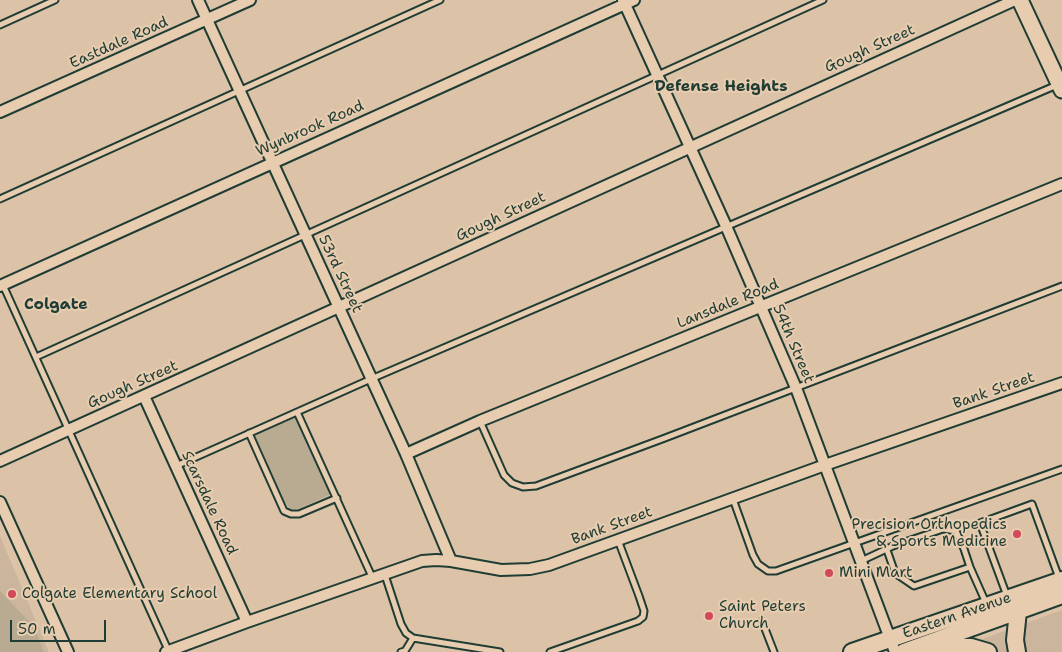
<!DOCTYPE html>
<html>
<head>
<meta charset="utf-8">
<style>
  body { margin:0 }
  #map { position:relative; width:1062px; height:652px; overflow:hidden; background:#dcc3a8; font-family:"Shantell Sans",sans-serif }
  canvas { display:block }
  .scale { position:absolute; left:10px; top:620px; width:96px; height:22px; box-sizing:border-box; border:2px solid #1f3d34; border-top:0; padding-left:6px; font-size:15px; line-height:18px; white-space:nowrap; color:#1f3d34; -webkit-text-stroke:4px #e8ccaf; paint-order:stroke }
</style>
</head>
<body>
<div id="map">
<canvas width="1062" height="652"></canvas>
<div class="scale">50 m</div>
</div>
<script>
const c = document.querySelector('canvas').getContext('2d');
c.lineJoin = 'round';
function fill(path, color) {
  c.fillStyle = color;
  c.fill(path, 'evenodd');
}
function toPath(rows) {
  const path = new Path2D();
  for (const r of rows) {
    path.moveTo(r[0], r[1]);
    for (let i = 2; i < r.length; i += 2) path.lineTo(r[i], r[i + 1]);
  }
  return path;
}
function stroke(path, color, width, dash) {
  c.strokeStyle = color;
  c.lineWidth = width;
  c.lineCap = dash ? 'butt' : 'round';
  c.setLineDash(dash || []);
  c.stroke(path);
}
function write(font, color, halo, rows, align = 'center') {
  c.font = font + ' "Shantell Sans",sans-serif';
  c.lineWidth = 4;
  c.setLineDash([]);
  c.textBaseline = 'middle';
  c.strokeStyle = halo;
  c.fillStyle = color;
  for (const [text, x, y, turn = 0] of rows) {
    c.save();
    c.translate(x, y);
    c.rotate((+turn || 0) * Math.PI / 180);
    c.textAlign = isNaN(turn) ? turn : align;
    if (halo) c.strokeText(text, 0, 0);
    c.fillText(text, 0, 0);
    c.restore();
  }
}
const built = toPath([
  [0,536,49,652,0,652],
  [1062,610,1062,652,944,652,1016,627]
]);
const green = toPath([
  [295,416,332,494,298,509,292,509,288,507,284,500,255,435],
  [0,591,34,627,44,652,0,652]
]);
const lane = toPath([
  [0,25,55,0],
  [0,199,440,0],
  [3,285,169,652],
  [36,357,823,0],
  [297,412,373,579],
  [480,421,504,475,512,483,523,487,536,486,665,438,1062,286],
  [249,433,284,511,291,514,299,514,337,498],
  [176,466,371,379,1057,85],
  [733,499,753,555,758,564,768,571,776,571,1062,469],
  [887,550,895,573,914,586,970,567],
  [861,561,893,546,943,529,956,531,964,549,970,567,986,603],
  [385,575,401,624,406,633,413,638],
  [1007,596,980,523,1032,504,1059,578],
  [762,621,774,652],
  [401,652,405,651,413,638,500,652],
  [550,652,638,621,643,617,644,611,639,596,618,540]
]);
const street = toPath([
  [198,0,406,454,451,561],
  [623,0,726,226,796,388,895,652],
  [0,112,250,0],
  [0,286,634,0],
  [144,396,247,622],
  [406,454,480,421,1062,184],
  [0,461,1015,0],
  [0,502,68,652],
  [166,652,247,622,422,561,436,560,451,561,501,570,530,569,549,565,825,465,1062,383]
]);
const secondary = toPath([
  [1020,0,1062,90]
]);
const primary = toPath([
  [852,652,1062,580],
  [904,652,1062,595],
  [930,652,959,647,971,647,988,652],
  [1017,652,1015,640,1018,611,1024,606]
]);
const markers = [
  [1017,534,5,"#d1495b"],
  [829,573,5,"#d1495b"],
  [12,594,5,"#d1495b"],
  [709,616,5,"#d1495b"]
];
const streetNames = [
  ["Eastdale Road",119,43,-24],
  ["Gough Street",870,49,-24],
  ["Wynbrook Road",310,129,-24],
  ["Gough Street",501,217,-25],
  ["53rd Street",340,274,65],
  ["Lansdale Road",728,304,-22],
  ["54th Street",793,344,67],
  ["Gough Street",133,385,-24],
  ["Bank Street",994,391,-19],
  ["Scarsdale Road",209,503,65],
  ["Bank Street",612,526,-20],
  ["Eastern Avenue",957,616,-19]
];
const poiNames = [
  ["Precision Orthopedics",1007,525,"right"],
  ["& Sports Medicine",1007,542,"right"],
  ["Mini Mart",839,573],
  ["Colgate Elementary School",22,594],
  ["Saint Peters",719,607],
  ["Church",719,624]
];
const neighbourhoodNames = [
  ["Defense Heights",721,87],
  ["Colgate",56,305]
];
fill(built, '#cbb69d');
fill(green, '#b9aa92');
stroke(lane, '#1f3d34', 9);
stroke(street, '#1f3d34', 14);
stroke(secondary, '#1f3d34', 19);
stroke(primary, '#1f3d34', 20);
stroke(lane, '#e8ccaf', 5);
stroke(street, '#e8ccaf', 10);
stroke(secondary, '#e8ccaf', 15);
stroke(primary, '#e8ccaf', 16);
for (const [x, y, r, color] of markers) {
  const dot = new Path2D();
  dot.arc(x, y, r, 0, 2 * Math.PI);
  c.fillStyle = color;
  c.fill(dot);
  stroke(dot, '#e8ccaf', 2);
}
write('15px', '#1f3d34', '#e8ccaf', streetNames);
write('15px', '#1f3d34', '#e8ccaf', poiNames, 'left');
write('bold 16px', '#1f3d34', '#e8ccaf', neighbourhoodNames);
</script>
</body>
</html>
